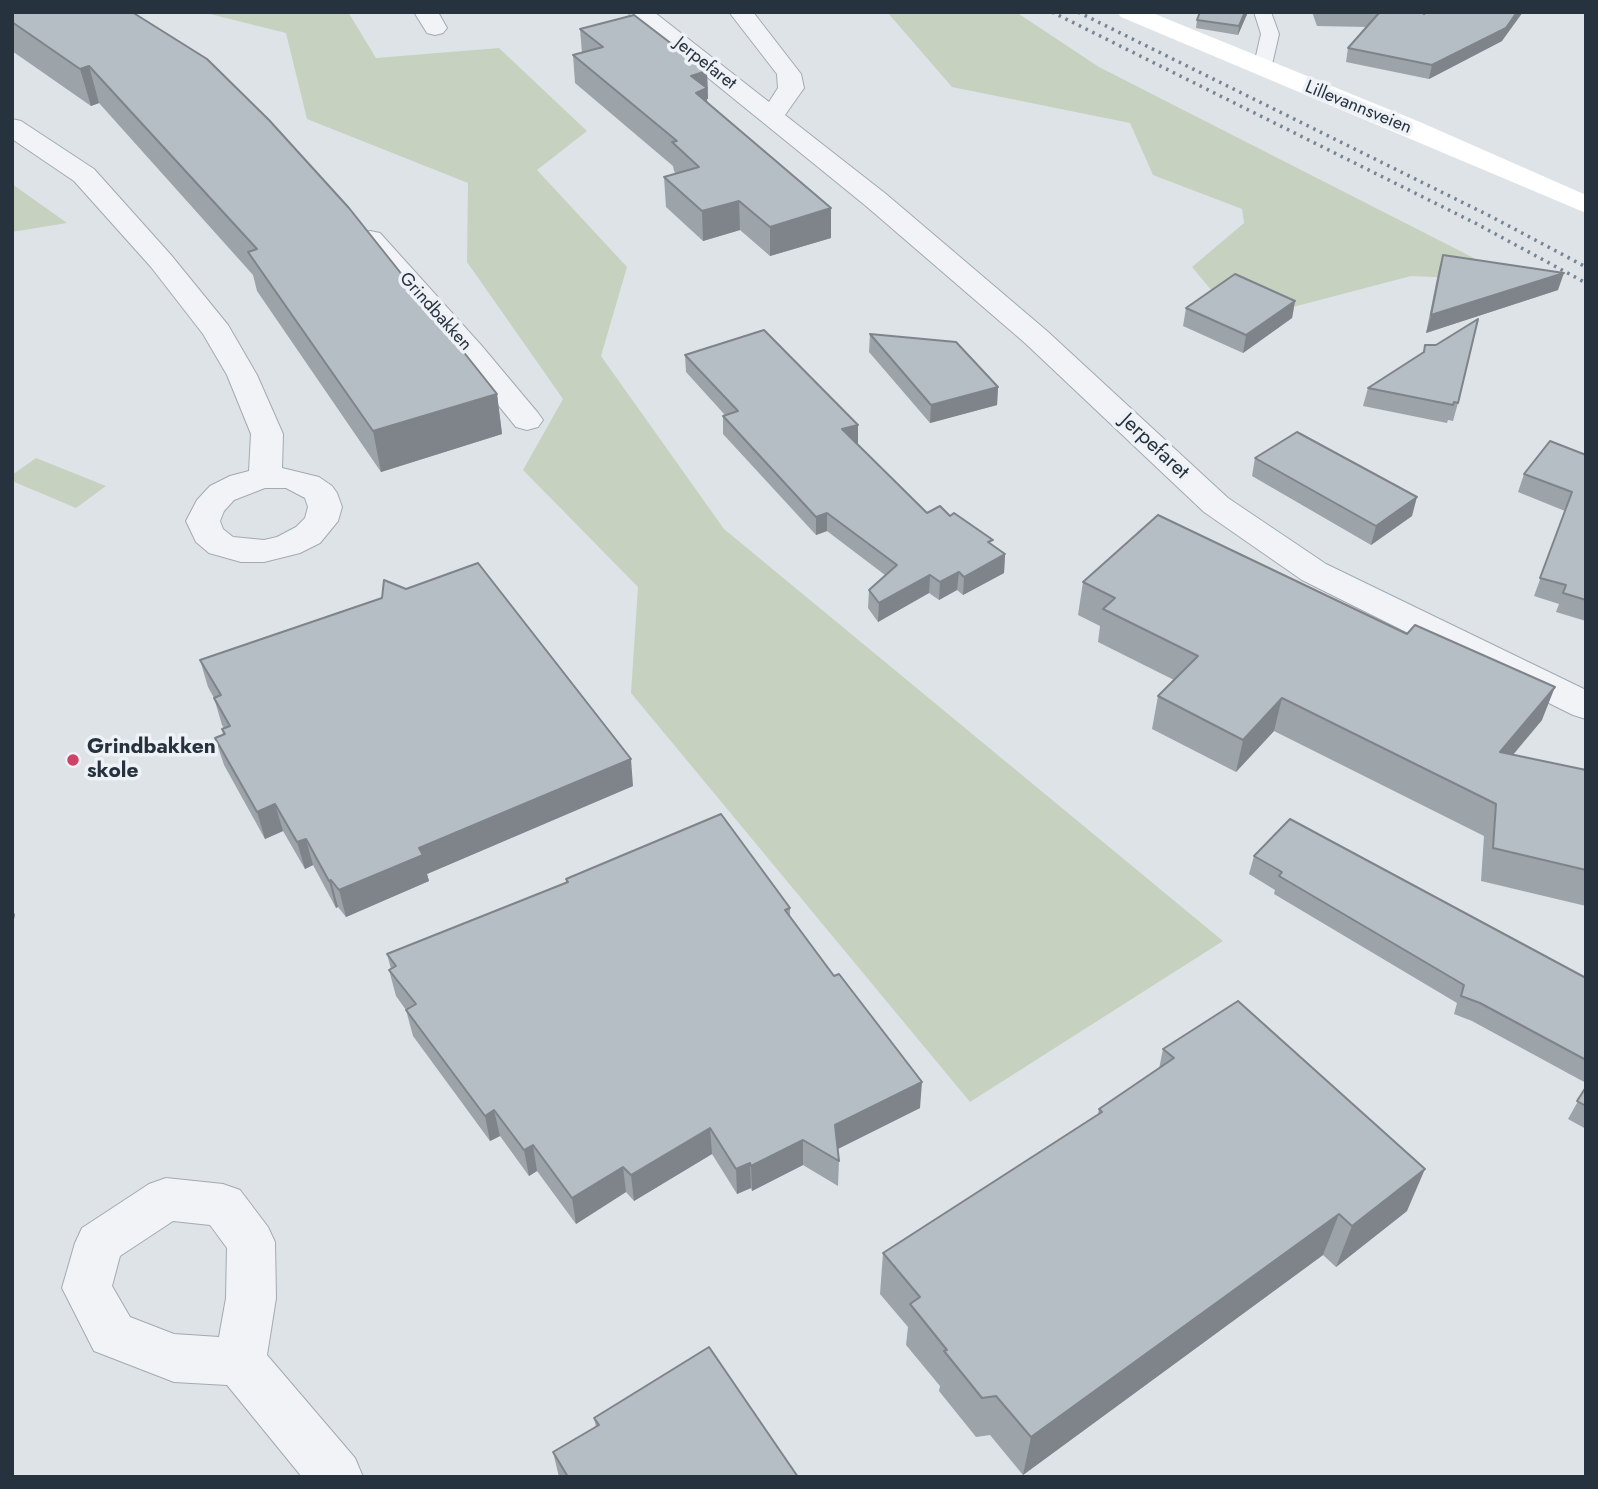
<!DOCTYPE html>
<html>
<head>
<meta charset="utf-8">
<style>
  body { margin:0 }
  #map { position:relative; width:1598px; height:1489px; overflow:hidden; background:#dee3e8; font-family:Jost,sans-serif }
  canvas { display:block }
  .frame { position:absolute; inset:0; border:14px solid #27323f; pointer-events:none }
</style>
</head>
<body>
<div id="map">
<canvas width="1598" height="1489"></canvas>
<div class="frame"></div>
</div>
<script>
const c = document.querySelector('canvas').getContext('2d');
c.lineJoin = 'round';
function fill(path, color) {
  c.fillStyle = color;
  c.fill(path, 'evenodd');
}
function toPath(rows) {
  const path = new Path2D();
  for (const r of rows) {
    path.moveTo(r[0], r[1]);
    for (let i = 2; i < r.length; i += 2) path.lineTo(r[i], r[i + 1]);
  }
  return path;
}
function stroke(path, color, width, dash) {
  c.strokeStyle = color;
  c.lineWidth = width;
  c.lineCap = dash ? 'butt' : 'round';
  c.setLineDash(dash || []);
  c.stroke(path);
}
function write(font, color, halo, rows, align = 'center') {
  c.font = font + ' Jost,sans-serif';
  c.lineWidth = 7;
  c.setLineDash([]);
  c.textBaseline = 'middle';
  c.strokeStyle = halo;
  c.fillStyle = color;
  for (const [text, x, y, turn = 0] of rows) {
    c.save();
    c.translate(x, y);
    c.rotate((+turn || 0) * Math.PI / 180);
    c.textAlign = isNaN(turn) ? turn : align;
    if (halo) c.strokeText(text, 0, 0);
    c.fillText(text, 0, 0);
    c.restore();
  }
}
const green = toPath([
  [202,12,348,12,376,58,499,48,587,131,537,170,627,267,601,356,724,529,1223,941,970,1102,631,693,638,587,523,470,563,399,467,262,468,183,307,119,286,33],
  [887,12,1016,12,1099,67,1519,281,1411,276,1293,307,1212,291,1192,267,1244,223,1242,209,1153,175,1130,123,952,87],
  [12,184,67,223,12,232],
  [36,458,106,486,76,508,12,481,12,475]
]);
const lane = toPath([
  [1254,12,1271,12,1279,34,1271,69,1262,74,1253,69,1261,34,1254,12]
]);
const street = toPath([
  [414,12,438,12,447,28,443,33,435,35,427,33,414,12],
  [627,12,654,12,769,102,778,88,777,74,729,12,753,12,801,74,804,88,785,115,886,194,1047,331,1228,498,1326,564,1586,690,1586,719,1573,715,1302,580,1204,512,1025,343,866,206,627,12],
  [12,119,21,121,94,169,171,255,228,325,257,375,283,434,282,468,319,477,332,486,337,493,342,507,338,521,320,543,300,553,264,562,241,562,209,553,196,542,186,521,197,500,210,486,230,476,249,471,251,434,227,375,203,334,151,267,74,181,12,139,12,119],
  [265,488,286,488,305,498,308,507,305,518,296,527,277,537,264,540,233,537,223,529,220,521,224,511,234,500,265,488],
  [370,231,380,233,481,345,538,413,543,420,538,427,527,430,516,427,459,357,360,245,356,239,360,233,370,231],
  [166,1178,223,1184,240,1190,268,1227,275,1242,276,1298,267,1355,355,1458,363,1477,302,1477,227,1385,174,1382,94,1351,62,1288,75,1243,82,1228,149,1184,166,1178],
  [173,1221,210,1225,227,1248,226,1298,219,1337,174,1334,130,1317,112,1286,120,1256,173,1221]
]);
const secondary = toPath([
  [1117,12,1150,12,1420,122,1586,195,1586,213,1121,17,1117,12]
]);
const rail = toPath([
  [1052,12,1477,224,1586,283],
  [1078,12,1492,217,1586,267]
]);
const wall = toPath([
  [12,12,132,12,497,394,502,434,381,472,257,291,253,275,99,103,91,106,12,51],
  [1200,12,1248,12,1238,35,1196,28,1197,20],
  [1312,12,1423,12,1424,14,1502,41,1429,79,1346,62,1348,48,1368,27,1317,26],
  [580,29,707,71,708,99,707,99,707,103,831,208,831,238,770,256,740,230,703,241,666,207,664,177,676,174,674,171,673,166,575,83,573,55,582,53],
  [1443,255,1558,290,1426,333,1438,273],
  [1295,301,1292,318,1243,353,1183,326,1186,308],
  [870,334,998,387,997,405,930,423,869,352],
  [1425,345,1458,403,1453,421,1448,420,1447,423,1363,406,1368,388,1423,353],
  [685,355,858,443,856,443,927,513,950,516,1005,554,1004,573,963,595,957,590,939,600,929,593,878,622,868,608,869,590,885,575,827,531,816,535,723,434,723,416,725,415,686,372],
  [1586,455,1586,621,1556,612,1559,604,1534,596,1565,511,1518,492,1524,474],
  [1255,458,1412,516,1371,545,1252,476],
  [1083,582,1542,720,1513,755,1586,770,1586,906,1481,881,1484,836,1274,731,1236,772,1152,729,1158,696,1174,680,1098,642,1100,626,1078,615],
  [200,660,633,786,427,874,429,881,346,917,338,907,336,908,313,865,305,869,283,831,265,839,224,765,215,738,223,735,222,729,224,728,222,725,214,698,208,687],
  [1254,856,1586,978,1586,1083,1472,1021,1454,1014,1457,1003,1274,894,1275,890,1249,874],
  [566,879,790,908,790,917,920,1108,837,1149,839,1161,838,1186,803,1165,752,1191,751,1188,737,1194,712,1154,634,1201,626,1192,576,1224,537,1171,529,1176,500,1136,490,1141,413,1036,406,1010,396,996,389,970,391,969,387,954,566,883],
  [1163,1049,1407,1211,1336,1267,1323,1255,1023,1475,990,1435,976,1437,939,1391,940,1386,906,1345,908,1327,880,1294,883,1253,1098,1114,1099,1109,1159,1069],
  [1586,1087,1586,1129,1568,1119],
  [594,1418,798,1477,559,1477,553,1452,596,1427]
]);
const shadedWall = toPath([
  [1245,12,1248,12,1238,35,1239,26],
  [1517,12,1523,12,1502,41,1429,79,1432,65],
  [89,66,99,103,91,106,80,69],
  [707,71,708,99,707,99,708,117,692,104,691,76],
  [739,201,740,230,703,241,702,211],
  [831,208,831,238,770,256,770,227],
  [1564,273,1558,290,1426,333,1431,315],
  [1295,301,1292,318,1243,353,1246,335],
  [998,387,997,405,930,423,931,405],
  [497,394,502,434,381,472,373,431],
  [858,425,858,443,842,447,842,429],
  [1417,497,1412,516,1371,545,1376,526],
  [827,513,827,531,816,535,816,517],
  [1005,554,1004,573,963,595,964,577],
  [959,572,957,590,939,600,940,582],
  [930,575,929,593,878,622,879,603],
  [1555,687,1542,720,1488,784,1500,752],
  [1282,698,1274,731,1236,772,1243,740],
  [631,759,633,786,427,874,429,881,346,917,339,890,419,848],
  [275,804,283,831,265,839,257,812],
  [306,839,313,865,305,869,297,842],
  [331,880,338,907,336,908,329,881],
  [12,908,15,915,12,928],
  [922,1082,920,1108,834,1151,835,1125],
  [494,1110,500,1136,490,1141,485,1116],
  [710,1128,712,1154,634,1201,631,1175],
  [803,1140,803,1165,752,1191,751,1166],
  [533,1145,537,1171,529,1176,524,1150],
  [750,1163,751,1188,737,1194,736,1169],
  [623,1167,626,1192,576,1224,572,1198],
  [1425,1169,1407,1211,1336,1267,1352,1226],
  [1339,1214,1323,1255,1023,1475,1031,1437]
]);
const building = toPath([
  [12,12,132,12,207,59,269,120,349,208,497,394,373,431,248,252,257,249,89,66,80,69,12,22,12,12],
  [1200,12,1245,12,1239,26,1197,20,1200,12],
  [1332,12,1423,12,1424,14,1427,12,1517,12,1506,28,1432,65,1348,48,1379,13,1332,12],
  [634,15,707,71,691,76,707,88,696,93,831,208,770,227,739,201,702,211,664,177,699,167,672,142,677,141,573,55,603,47,580,29,634,15],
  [1443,255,1564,273,1431,315,1443,255],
  [1235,274,1295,301,1246,335,1186,308,1235,274],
  [1478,319,1458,403,1454,402,1453,405,1368,388,1424,352,1425,345,1436,345,1478,319],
  [764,330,858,425,842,429,927,513,940,506,950,516,954,513,993,540,988,542,1005,554,964,577,959,572,940,582,930,575,879,603,869,590,897,565,827,513,816,517,723,416,738,411,685,355,764,330],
  [870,334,956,342,998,387,931,405,870,334],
  [1297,432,1417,497,1376,526,1255,458,1297,432],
  [1550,441,1586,455,1586,600,1563,593,1566,585,1540,578,1572,492,1524,474,1550,441],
  [1158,515,1407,634,1415,625,1555,687,1500,752,1586,770,1586,870,1493,848,1496,804,1282,698,1243,740,1158,696,1198,656,1103,609,1115,598,1083,582,1158,515],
  [478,563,631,759,419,848,423,855,339,890,331,880,329,881,306,839,297,842,275,804,257,812,215,738,225,734,222,729,230,726,214,698,221,695,200,660,382,598,384,580,406,589,478,563],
  [721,814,790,908,785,910,834,976,839,974,922,1082,835,1125,839,1161,803,1140,751,1166,750,1163,736,1169,710,1128,631,1175,623,1167,572,1198,533,1145,524,1150,494,1110,485,1116,406,1010,416,1004,389,970,396,966,387,954,568,882,566,879,721,814],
  [1290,819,1586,978,1586,1060,1480,1003,1461,996,1464,985,1279,876,1282,872,1254,856,1290,819],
  [1238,1001,1425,1169,1352,1226,1339,1214,1031,1437,996,1396,982,1398,944,1351,947,1350,910,1304,920,1297,883,1253,1102,1112,1099,1109,1174,1058,1163,1049,1238,1001],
  [1586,1087,1586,1106,1577,1101,1586,1087],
  [709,1347,798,1477,568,1477,553,1452,599,1425,594,1418,709,1347]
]);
const markers = [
  [73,760,7,"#cf4265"]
];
const farStreetnames = [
  ["Jerpefaret",705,64,38],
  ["Lillevannsveien",1358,108,22],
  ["Grindbakken",435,312,48]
];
const streetNames = [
  ["Jerpefaret",1154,447,43]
];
const poiNames = [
  ["Grindbakken",87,748],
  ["skole",87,772]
];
fill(green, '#c6d2bf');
stroke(lane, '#a3aab2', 2);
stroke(street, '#a3aab2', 2);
fill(lane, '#f1f3f6');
fill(street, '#f1f3f6');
fill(secondary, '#fff');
stroke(rail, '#788492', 3.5, [2.5, 5]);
fill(wall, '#9ca3a9');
fill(shadedWall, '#7f848a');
fill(building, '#b5bdc5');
stroke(building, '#7f848a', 2);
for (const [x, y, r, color] of markers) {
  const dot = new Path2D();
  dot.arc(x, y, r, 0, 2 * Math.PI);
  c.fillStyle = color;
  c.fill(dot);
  stroke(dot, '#eef2f6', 2.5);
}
write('18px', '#27323f', '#eef2f6', farStreetnames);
write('21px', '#27323f', '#eef2f6', streetNames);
write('bold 21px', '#27323f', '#eef2f6', poiNames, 'left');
</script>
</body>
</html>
